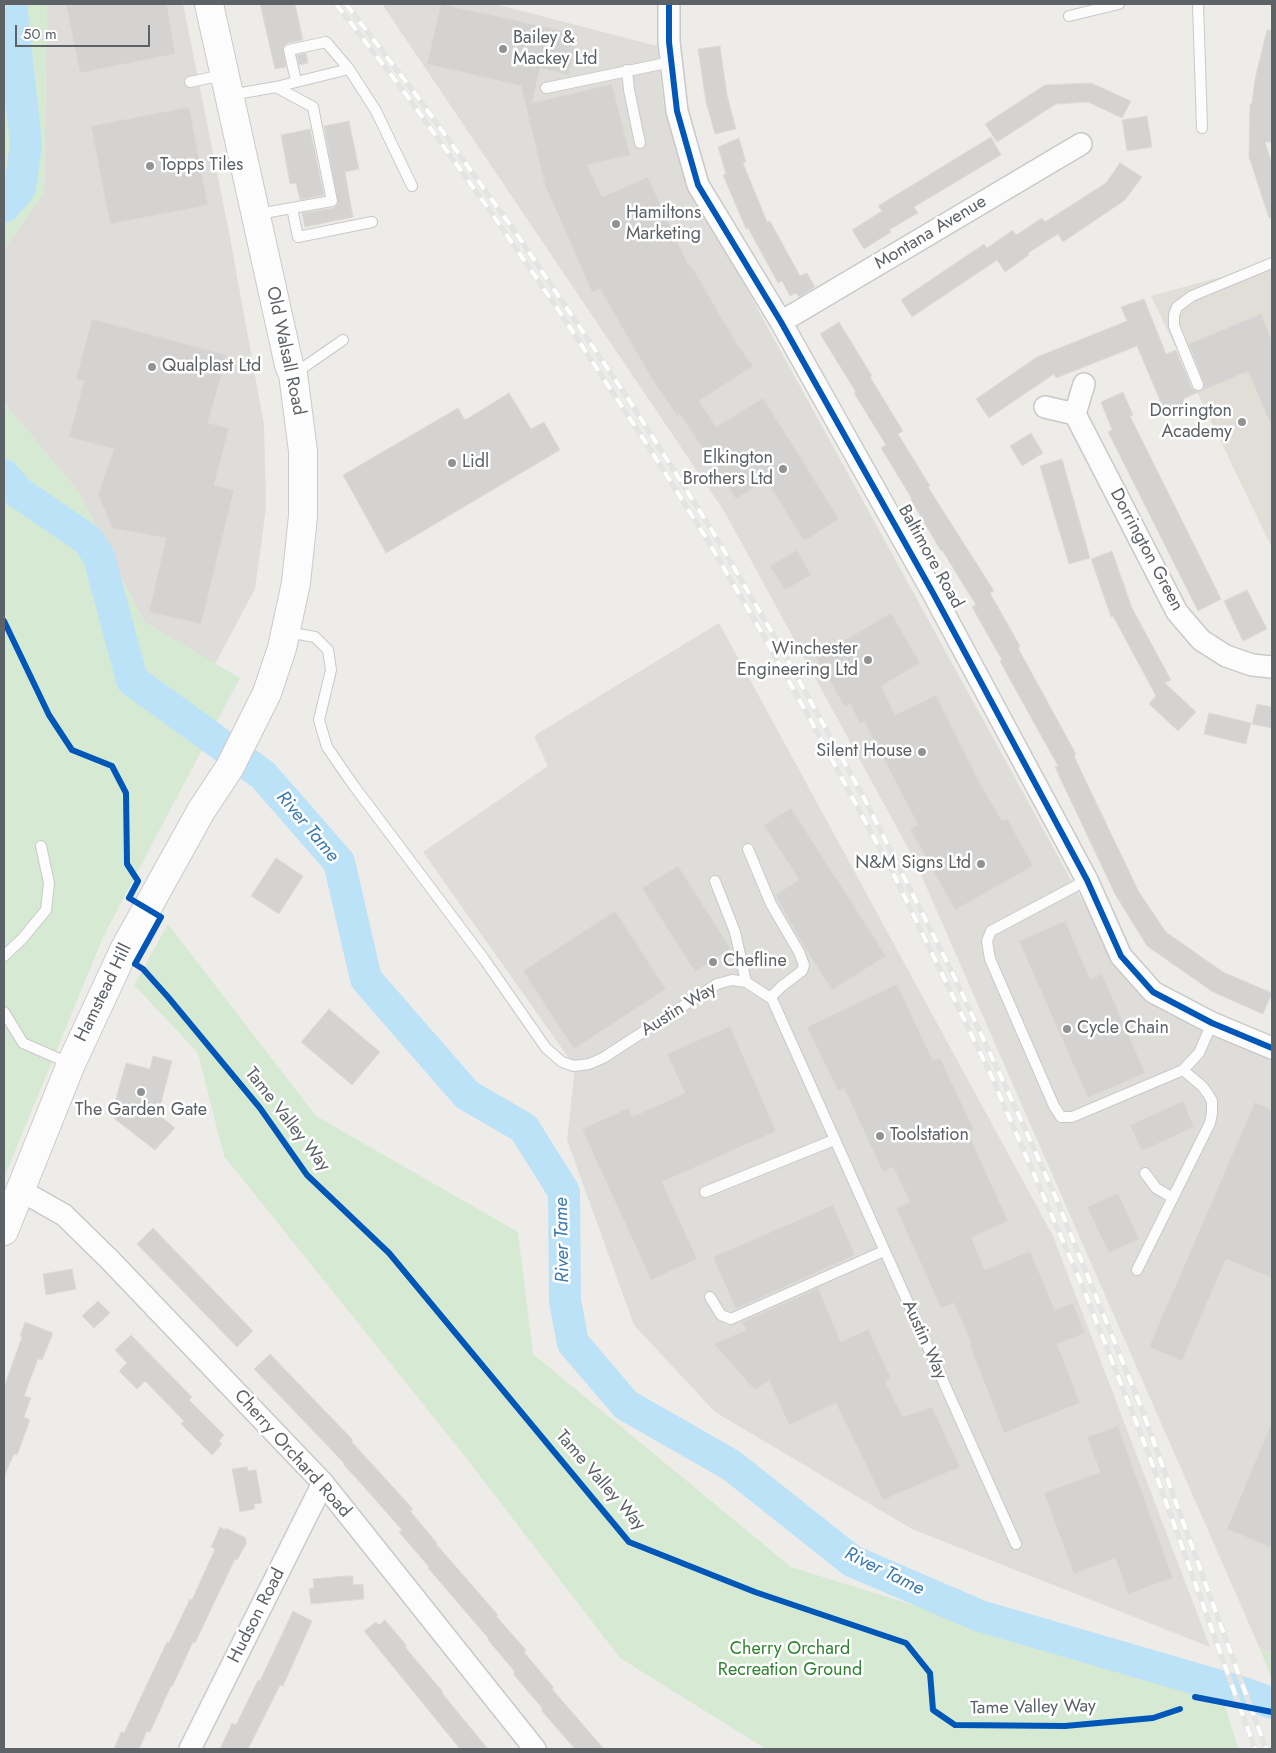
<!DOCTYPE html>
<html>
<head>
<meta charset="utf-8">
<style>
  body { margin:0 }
  #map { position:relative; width:1276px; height:1753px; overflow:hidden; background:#eeece8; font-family:Jost,sans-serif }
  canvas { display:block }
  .frame { position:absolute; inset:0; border:5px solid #5d6267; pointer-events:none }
  .scale { position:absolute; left:15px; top:25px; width:135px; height:22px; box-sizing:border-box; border:2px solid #5d6267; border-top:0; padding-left:6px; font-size:15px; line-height:18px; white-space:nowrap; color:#5d6267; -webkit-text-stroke:4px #fff; paint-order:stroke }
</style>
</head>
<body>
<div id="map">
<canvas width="1276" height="1753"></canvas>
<div class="frame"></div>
<div class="scale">50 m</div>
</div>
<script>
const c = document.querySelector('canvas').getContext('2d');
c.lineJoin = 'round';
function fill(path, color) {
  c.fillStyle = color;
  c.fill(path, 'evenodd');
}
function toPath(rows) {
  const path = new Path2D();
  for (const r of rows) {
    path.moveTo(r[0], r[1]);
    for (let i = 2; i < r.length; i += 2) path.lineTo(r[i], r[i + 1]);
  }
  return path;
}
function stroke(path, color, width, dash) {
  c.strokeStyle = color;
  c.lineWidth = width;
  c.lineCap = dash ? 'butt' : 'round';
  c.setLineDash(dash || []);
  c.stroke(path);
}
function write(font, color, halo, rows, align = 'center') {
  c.font = font + ' Jost,sans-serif';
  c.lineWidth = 5;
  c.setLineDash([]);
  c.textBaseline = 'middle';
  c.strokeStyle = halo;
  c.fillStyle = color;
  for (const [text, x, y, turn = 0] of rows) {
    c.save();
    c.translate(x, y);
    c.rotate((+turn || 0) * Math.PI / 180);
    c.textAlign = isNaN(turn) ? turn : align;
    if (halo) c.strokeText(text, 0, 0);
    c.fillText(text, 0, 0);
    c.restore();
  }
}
const industrial = toPath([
  [47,4,183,4,229,232,264,425,266,508,255,589,215,664,144,622,79,493,4,403,4,249,44,193],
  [382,4,495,4,657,46,664,108,689,184,1115,960,1272,1055,1272,1653,1260,1649,915,861,724,511],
  [719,623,1053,1236,1210,1647,912,1529,715,1412,634,1325,567,1140,575,1067,423,852,548,766,534,736]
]);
const education = toPath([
  [1272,263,1272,548,1151,296]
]);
const green = toPath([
  [4,4,47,4,44,193,4,249],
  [4,403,79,493,144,622,240,678,104,935,4,1178],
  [168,924,316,1116,518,1232,533,1354,791,1567,1224,1702,1238,1749,766,1749,620,1658,463,1454,224,1156,198,1053,134,985],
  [1260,1649,1272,1653,1272,1680]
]);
const river = toPath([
  [4,207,20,188,26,145,11,4],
  [4,475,18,492,88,540,99,557,132,680,263,775,339,862,366,979,467,1095,524,1128,564,1192,565,1301,573,1343,626,1405,731,1465,852,1561,980,1616,1241,1692,1272,1703]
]);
const building = toPath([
  [66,4,167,4,175,54,80,73,66,4],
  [260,4,295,4,303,40,288,43,283,47,286,67,275,69,260,4],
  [441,4,578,34,569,75,540,68,532,103,612,84,630,155,587,165,602,197,648,177,688,265,690,264,737,344,753,366,699,401,716,427,763,398,839,519,804,541,766,480,736,499,680,414,677,416,652,379,600,289,592,292,545,185,521,86,427,64,441,4],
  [1267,30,1272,31,1272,142,1265,142,1272,164,1272,217,1269,218,1249,157,1250,104,1252,103,1255,79,1267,30],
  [720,46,727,95,736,129,715,134,706,102,698,49,720,46],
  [306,53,308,63,299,65,297,55,306,53],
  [1091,83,1131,101,1122,118,1088,102,1056,104,997,142,985,124,1045,85,1091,83],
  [189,107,208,205,110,224,91,126,189,107],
  [1147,116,1152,147,1127,151,1122,120,1147,116],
  [349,121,359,169,345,172,353,217,305,227,302,213,333,208,338,204,324,126,349,121],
  [310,129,324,195,300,200,296,183,290,184,281,135,310,129],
  [991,137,1001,155,914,207,918,213,889,230,891,232,864,249,852,230,882,211,878,206,991,137],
  [739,138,746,162,743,163,767,222,770,221,800,276,807,273,815,287,799,297,796,293,790,296,782,281,778,283,748,228,746,229,723,175,726,174,718,147,739,138],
  [1120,163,1142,177,1125,200,1063,242,1058,234,1028,253,1029,255,1005,272,997,260,912,317,901,300,984,244,987,248,1013,230,1016,235,1042,218,1045,222,1106,183,1120,163],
  [1144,299,1166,354,1176,350,1192,388,1197,392,1201,391,1183,399,1187,408,1167,417,1137,346,1056,378,1054,374,989,418,976,399,1037,357,1127,321,1121,307,1144,299],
  [1261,314,1272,341,1272,427,1248,371,1201,391,1204,389,1204,383,1189,344,1261,314],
  [92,319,227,355,208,423,229,428,214,485,234,490,201,624,149,612,166,538,112,528,98,494,114,449,69,437,84,381,76,379,92,319],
  [839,322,872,376,870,377,903,431,898,434,930,486,928,487,994,591,990,593,1020,646,1018,648,1076,754,1074,756,1081,771,1139,892,1166,932,1223,972,1272,993,1263,1014,1213,992,1147,946,1115,894,1061,780,1055,767,1058,766,1008,676,1000,661,1002,660,972,607,976,605,942,550,941,551,911,500,912,499,881,448,886,445,854,393,856,392,820,334,839,322],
  [1123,392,1133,415,1130,416,1221,599,1198,611,1108,432,1112,430,1101,402,1123,392],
  [509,393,531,429,544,422,560,450,386,553,343,475,458,408,465,420,509,393],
  [1031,433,1043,453,1022,466,1010,446,1031,433],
  [1062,459,1090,558,1069,564,1040,466,1062,459],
  [797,550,811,575,785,590,770,566,797,550],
  [1112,551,1132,608,1171,680,1165,683,1196,712,1178,731,1149,704,1156,696,1113,616,1111,617,1091,559,1112,551],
  [1247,590,1267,629,1243,641,1224,601,1247,590],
  [891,613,920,663,881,686,895,715,936,695,976,775,975,775,1002,821,1007,818,1033,866,955,910,910,829,918,825,864,721,860,723,850,704,845,707,816,657,891,613],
  [1257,704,1272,707,1272,728,1252,724,1257,704],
  [1209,713,1251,723,1246,744,1204,734,1209,713],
  [791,808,886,956,832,990,805,948,775,895,799,880,764,825,791,808],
  [276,858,303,876,279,914,251,896,276,858],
  [678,866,731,949,695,972,642,888,678,866],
  [615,911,666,989,574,1049,523,971,615,911],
  [1065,921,1090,979,1102,974,1145,1073,1088,1098,1019,941,1065,921],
  [897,984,933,1061,940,1058,974,1130,968,1133,1008,1221,971,1238,985,1270,1030,1251,1055,1310,1073,1303,1085,1333,1057,1344,1080,1403,1004,1433,969,1343,971,1343,954,1303,941,1308,896,1208,910,1202,893,1167,883,1172,844,1088,838,1091,807,1027,897,984],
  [329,1009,380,1052,352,1085,301,1042,329,1009],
  [730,1026,776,1131,662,1182,697,1259,651,1280,582,1129,628,1108,632,1117,685,1093,667,1054,730,1026],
  [153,1056,172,1061,158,1114,175,1128,155,1150,111,1116,126,1063,150,1069,153,1056],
  [1183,1101,1194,1127,1142,1151,1130,1125,1183,1101],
  [1255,1102,1272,1110,1272,1278,1226,1259,1182,1361,1149,1347,1255,1102],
  [1118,1193,1139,1239,1109,1253,1087,1207,1118,1193],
  [833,1205,855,1255,736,1309,713,1257,833,1205],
  [153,1228,253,1331,237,1347,137,1244,153,1228],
  [72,1269,76,1289,46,1295,43,1274,72,1269],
  [818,1288,841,1342,868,1329,891,1378,885,1381,903,1417,932,1407,960,1467,883,1500,836,1403,789,1425,769,1380,755,1390,714,1344,746,1330,742,1322,818,1288],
  [98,1301,110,1313,94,1328,82,1316,98,1301],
  [25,1322,53,1333,42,1360,38,1359,24,1396,31,1398,24,1417,30,1420,17,1455,14,1454,4,1477,4,1387,22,1337,20,1336,25,1322],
  [131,1335,192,1397,189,1400,224,1435,219,1441,222,1444,212,1455,181,1424,184,1421,145,1381,137,1389,119,1371,127,1363,115,1350,131,1335],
  [270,1354,353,1440,351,1441,413,1509,410,1511,437,1543,436,1544,498,1615,496,1616,526,1650,524,1652,554,1688,552,1689,604,1749,575,1749,541,1710,543,1709,513,1674,515,1672,488,1640,489,1639,428,1568,429,1567,399,1532,402,1530,365,1488,343,1464,344,1463,254,1369,270,1354],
  [1272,1422,1272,1548,1227,1529,1272,1422],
  [1118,1426,1173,1578,1128,1594,1115,1558,1074,1574,1044,1493,1100,1472,1087,1437,1118,1426],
  [247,1467,248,1471,256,1470,262,1503,254,1504,255,1509,240,1512,232,1469,247,1467],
  [220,1527,225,1530,226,1528,246,1538,246,1544,237,1560,235,1559,195,1643,193,1642,172,1687,171,1686,150,1732,147,1731,139,1749,114,1749,121,1732,124,1733,167,1642,169,1643,190,1599,192,1600,215,1549,211,1547,220,1527],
  [345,1576,353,1576,353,1585,363,1584,364,1599,311,1604,309,1589,314,1588,313,1579,345,1576],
  [293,1611,312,1621,283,1686,280,1685,248,1749,220,1749,232,1723,236,1725,258,1680,260,1681,293,1611],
  [385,1620,407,1646,405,1647,443,1692,442,1693,488,1749,460,1749,364,1631,376,1622,379,1625,385,1620]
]);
const lane = toPath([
  [1198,4,1202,128],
  [1069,16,1119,4],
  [627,70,629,90,640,143],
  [296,81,289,50,326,42,349,69],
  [190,82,223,75],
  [276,87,349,69,376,111,412,186],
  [546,88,671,62],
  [230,95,276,87,313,107,332,201,258,214],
  [292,208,298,237,372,222],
  [294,374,343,340],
  [1198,385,1174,326,1174,315,1177,307,1192,296,1272,263],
  [287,632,315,637,328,650,331,670,319,720,327,747,354,786,484,959,546,1048,562,1062,574,1066,589,1064,603,1058,717,984,732,980,746,982,772,999,1016,1544],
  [748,849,771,904,799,952,804,965,802,971,782,986,770,998],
  [1087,880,991,931,987,941,990,959,1054,1106,1061,1117,1072,1117,1183,1070,1199,1053,1212,1023],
  [715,881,735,932,746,982],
  [4,956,22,939,46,910,49,883,41,846],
  [4,1012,23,1043,71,1064],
  [1145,1173,1156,1188,1173,1198],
  [705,1192,834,1140],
  [1137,1270,1210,1123,1212,1113,1212,1101,1208,1094,1202,1086,1183,1070],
  [710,1297,721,1315,731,1319,884,1251]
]);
const street = toPath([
  [669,4,669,42,677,111,698,185,781,322,933,593,1087,880,1121,956,1153,992,1212,1023,1272,1048],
  [781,322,1081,144],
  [1084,384,1075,414,1177,612,1201,640,1226,656,1252,665,1272,667],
  [1045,407,1075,414],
  [20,1190,64,1215,109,1259,323,1483,535,1749],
  [190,1749,323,1483]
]);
const secondary = toPath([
  [4,1231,71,1064,125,948,201,811,230,767,267,693,282,648,296,583,303,516,303,451,293,374,289,365,209,4]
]);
const rail = toPath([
  [336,4,402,89,488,208,555,305,650,449,708,541,762,633,810,719,894,875,990,1073,1082,1285,1149,1455,1255,1749],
  [346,4,417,96,516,233,631,403,713,532,776,639,863,796,953,974,1022,1122,1056,1198,1141,1407,1266,1749]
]);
const cycleway = toPath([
  [669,4,669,42,677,111,698,185,781,322,933,593,1087,880,1121,956,1153,992,1212,1023,1272,1048],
  [4,621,49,715,72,750,112,766,126,793,127,864,138,881,129,898,161,917,135,964,143,969,168,997,260,1108,307,1175,389,1253,629,1542,755,1592,906,1643,930,1673,933,1710,955,1725,1065,1726,1153,1718,1180,1709],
  [1195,1697,1272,1712]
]);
const markers = [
  [503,49,5,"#909294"],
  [150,166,5,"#909294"],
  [616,224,5,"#909294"],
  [152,367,5,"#909294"],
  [1242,422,5,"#909294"],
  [452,463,5,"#909294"],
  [783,469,5,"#909294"],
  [868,660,5,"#909294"],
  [922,752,5,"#909294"],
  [981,864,5,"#909294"],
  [713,962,5,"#909294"],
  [1067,1029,5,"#909294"],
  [141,1092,5,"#909294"],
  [880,1136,5,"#909294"]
];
const poiNames = [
  ["Bailey &",513,39],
  ["Mackey Ltd",513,60],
  ["Topps Tiles",160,166],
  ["Hamiltons",626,214],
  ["Marketing",626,235],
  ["Qualplast Ltd",162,367],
  ["Dorrington",1232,412,"right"],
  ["Academy",1232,433,"right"],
  ["Elkington",773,459,"right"],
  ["Brothers Ltd",773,480,"right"],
  ["Lidl",462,463],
  ["Winchester",858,650,"right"],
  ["Engineering Ltd",858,671,"right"],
  ["Silent House",912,752,"right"],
  ["N&M Signs Ltd",971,864,"right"],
  ["Chefline",723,962],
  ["Cycle Chain",1077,1029],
  ["The Garden Gate",141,1111,"center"],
  ["Toolstation",890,1136]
];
const streetNames = [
  ["Montana Avenue",931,233,-31],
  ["Old Walsall Road",285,351,78],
  ["Dorrington Green",1146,550,62],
  ["Baltimore Road",930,557,61],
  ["Hamstead Hill",104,993,-64],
  ["Austin Way",679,1010,-32],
  ["Tame Valley Way",287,1120,52],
  ["Austin Way",924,1340,66],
  ["Cherry Orchard Road",292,1454,48],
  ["Tame Valley Way",600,1481,49],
  ["Hudson Road",257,1616,-63],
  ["Tame Valley Way",1033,1708,-1]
];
const parkNames = [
  ["Cherry Orchard",790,1650],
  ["Recreation Ground",790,1671]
];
const waterNames = [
  ["River Tame",307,827,50],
  ["River Tame",563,1240,-91],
  ["River Tame",884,1572,26]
];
fill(industrial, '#dfddd9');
fill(education, '#e1ded8');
fill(green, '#d6ead3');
stroke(river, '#bce2f8', 32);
fill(building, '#d4d3d1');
stroke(building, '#dedbd7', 1);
stroke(lane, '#c9c9c9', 12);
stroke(street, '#c9c9c9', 24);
stroke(secondary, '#cacaca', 30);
stroke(lane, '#fcfcfc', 10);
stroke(street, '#fcfcfc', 21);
stroke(secondary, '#fcfcfc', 28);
stroke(rail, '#e3e4e3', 5.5);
stroke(rail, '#fff', 4, [11]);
stroke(cycleway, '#0057b8', 6);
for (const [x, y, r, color] of markers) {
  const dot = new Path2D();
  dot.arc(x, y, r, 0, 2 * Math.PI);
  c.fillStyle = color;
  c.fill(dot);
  stroke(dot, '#fff', 2);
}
write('18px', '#5d6267', '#fff', poiNames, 'left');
write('18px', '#5d6267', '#fff', streetNames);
write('18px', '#308330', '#fff', parkNames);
write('italic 19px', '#3a7aaf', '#fff', waterNames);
</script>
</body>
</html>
